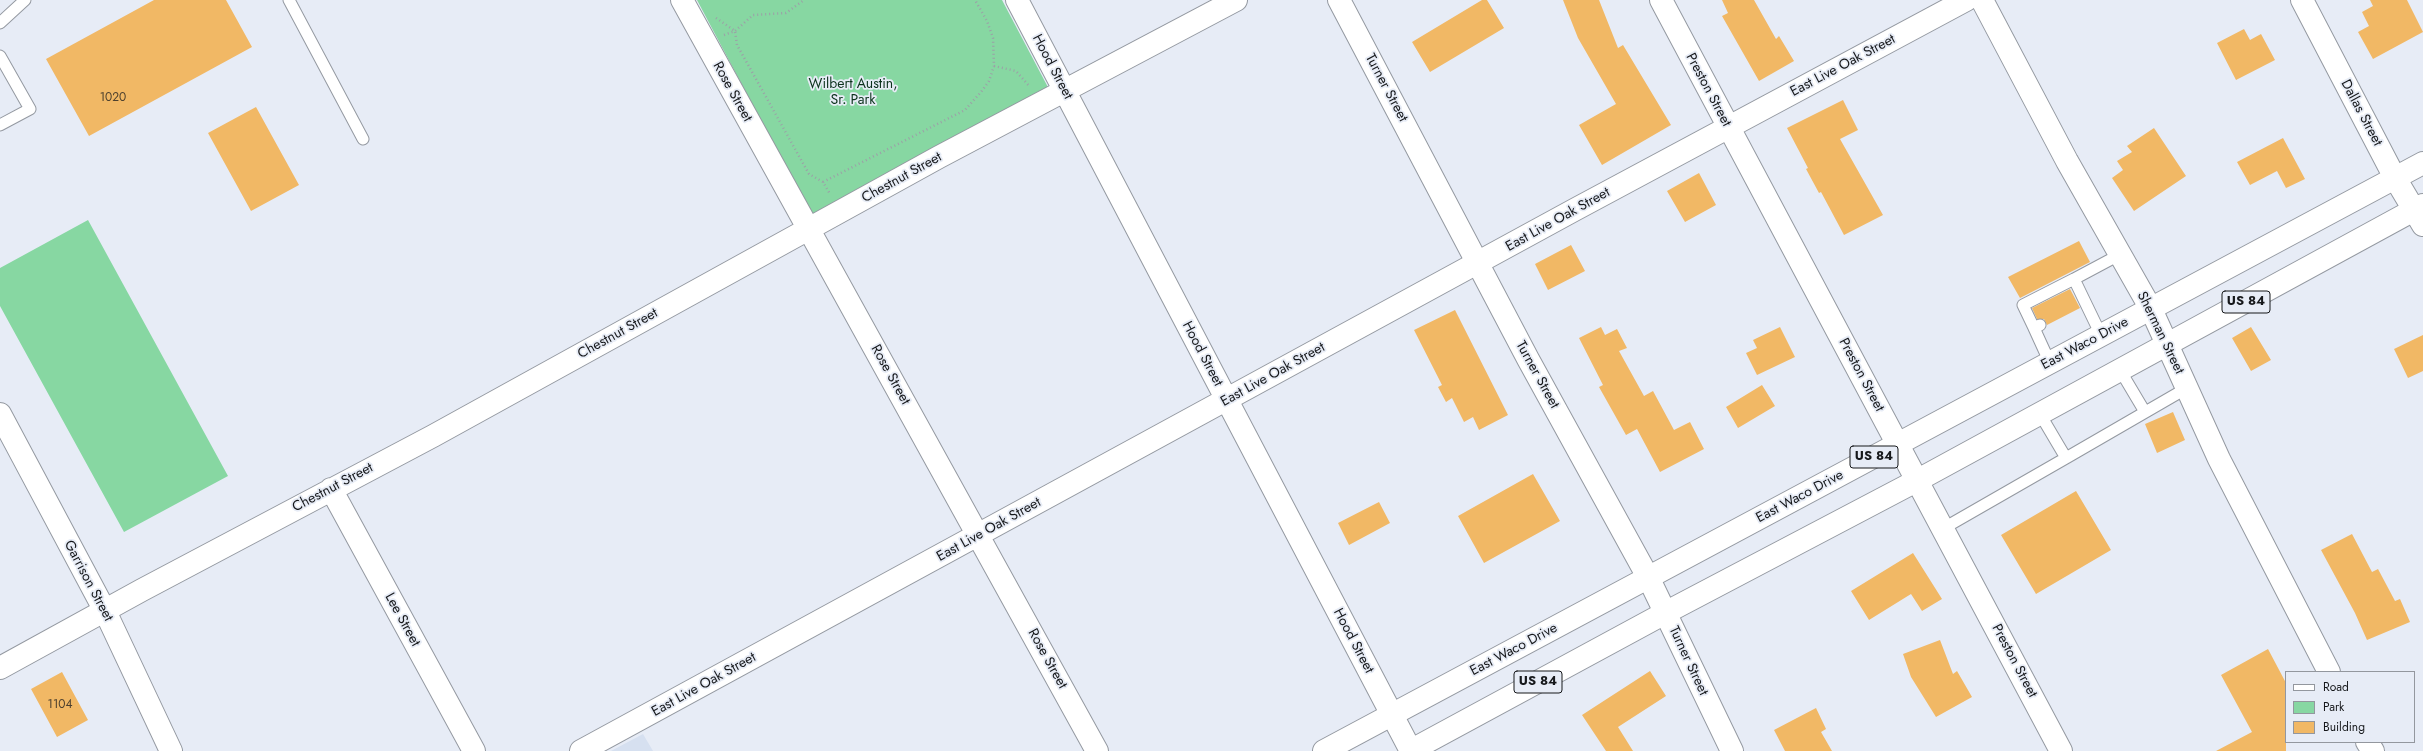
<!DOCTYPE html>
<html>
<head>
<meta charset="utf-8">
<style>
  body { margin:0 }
  #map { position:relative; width:2423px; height:751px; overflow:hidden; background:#e7ecf6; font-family:Jost,sans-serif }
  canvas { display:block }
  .legend { position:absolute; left:2285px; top:671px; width:130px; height:72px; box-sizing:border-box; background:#e7ecf6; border:1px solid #93979e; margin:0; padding:5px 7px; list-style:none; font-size:12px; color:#16181b }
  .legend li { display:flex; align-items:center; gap:8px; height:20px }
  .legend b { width:20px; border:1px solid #93979e }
</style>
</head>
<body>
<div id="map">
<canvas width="2423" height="751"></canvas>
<ul class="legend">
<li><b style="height:5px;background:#fff"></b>Road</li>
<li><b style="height:11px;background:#87d7a2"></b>Park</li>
<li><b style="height:11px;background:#f1b865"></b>Building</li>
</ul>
</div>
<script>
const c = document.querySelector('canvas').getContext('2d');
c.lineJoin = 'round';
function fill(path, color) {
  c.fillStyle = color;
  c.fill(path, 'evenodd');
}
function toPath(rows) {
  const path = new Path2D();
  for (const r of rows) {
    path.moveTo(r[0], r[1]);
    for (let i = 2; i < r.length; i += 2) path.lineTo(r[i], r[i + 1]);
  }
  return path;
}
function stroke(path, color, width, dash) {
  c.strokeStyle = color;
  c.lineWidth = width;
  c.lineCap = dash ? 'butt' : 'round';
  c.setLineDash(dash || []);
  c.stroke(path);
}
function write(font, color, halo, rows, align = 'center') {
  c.font = font + ' Jost,sans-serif';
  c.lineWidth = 3.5;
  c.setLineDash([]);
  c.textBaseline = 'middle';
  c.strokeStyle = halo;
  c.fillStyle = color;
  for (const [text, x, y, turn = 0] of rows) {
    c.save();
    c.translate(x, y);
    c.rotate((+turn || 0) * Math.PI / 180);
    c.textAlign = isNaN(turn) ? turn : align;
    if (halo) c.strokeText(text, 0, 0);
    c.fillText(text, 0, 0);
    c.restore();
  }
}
const built = toPath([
  [643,734,653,751,611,751]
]);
const green = toPath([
  [697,0,1002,0,1051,93,813,219],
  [88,220,228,476,124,532,0,306,0,268]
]);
const building = toPath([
  [154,0,226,0,252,47,89,136,46,59],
  [1482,0,1487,0,1504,28,1430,72,1412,42],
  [1563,0,1599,0,1618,48,1623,45,1671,125,1602,165,1579,125,1616,104,1578,38],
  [1722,0,1754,0,1776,39,1779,36,1794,61,1759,81,1722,16,1728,13],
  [2370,0,2407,0,2423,32,2373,59,2358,32,2369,26,2362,12,2373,6],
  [2244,29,2250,40,2261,34,2275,60,2236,80,2217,43],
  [1843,100,1858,130,1840,139,1883,215,1844,235,1821,192,1819,193,1806,169,1808,168,1787,128],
  [256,107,299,185,251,211,208,133],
  [2154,128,2186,176,2134,211,2112,178,2123,170,2117,161,2132,152,2127,146],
  [2283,138,2305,179,2286,188,2277,171,2250,185,2237,162],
  [1699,173,1716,205,1685,222,1667,191],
  [2079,241,2090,262,2020,298,2008,277],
  [1571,245,1585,271,1548,290,1535,264],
  [2070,289,2080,308,2047,325,2044,319,2037,319,2032,308],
  [1455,310,1508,415,1479,430,1473,417,1464,422,1452,398,1446,402,1438,387,1442,385,1414,330],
  [1601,327,1605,335,1617,329,1627,348,1619,351,1644,396,1653,391,1674,430,1690,422,1704,449,1660,472,1637,429,1626,435,1599,387,1603,385,1579,338],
  [1780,327,1795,357,1757,375,1746,353,1757,348,1753,340],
  [2251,327,2271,360,2251,371,2232,338],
  [2423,335,2423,371,2408,378,2394,349],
  [1762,385,1775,406,1738,428,1726,407],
  [2173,412,2185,440,2157,453,2145,424],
  [1533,474,1560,521,1484,563,1458,516],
  [2076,491,2111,550,2036,594,2001,535],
  [1379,502,1390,523,1349,545,1338,523],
  [2352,534,2372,572,2378,569,2395,601,2400,599,2410,622,2367,640,2355,613,2321,550],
  [1913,553,1942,599,1922,611,1911,594,1869,620,1851,591],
  [1940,640,1953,674,1957,671,1972,697,1936,717,1911,677,1903,654],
  [2268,649,2286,683,2286,751,2216,751,2252,732,2221,675],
  [1650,671,1666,696,1618,727,1633,751,1606,751,1582,715],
  [62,672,88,720,57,737,31,689],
  [1816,708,1826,729,1821,732,1832,751,1785,751,1774,730]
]);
const path = toPath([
  [716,18,735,31,737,45,809,174,823,182,830,194],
  [724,35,735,31,753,15,786,13,804,0],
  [994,66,1016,71,1030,87],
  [823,182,965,110,981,92,989,81,994,66,993,38,987,21,975,0]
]);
const lane = toPath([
  [289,0,363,139],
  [0,23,25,0],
  [0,56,30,109,0,125],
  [2040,325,2034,328,2050,363],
  [2034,328,2023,305,2074,279],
  [2101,335,2074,279,2119,255],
  [2120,370,2145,412],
  [2066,458,2187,388],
  [1944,528,2066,458,2040,414]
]);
const street = toPath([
  [682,0,1097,751],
  [1017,0,1411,751],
  [1661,0,2061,751],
  [1982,0,2067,161,2151,309,2219,459,2329,672],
  [331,489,474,751],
  [0,668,142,590,433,436,939,157,1236,0],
  [2367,742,2373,751],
  [581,751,1576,209,1966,0]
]);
const secondary = toPath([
  [1339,0,1528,359,1649,579,1732,751],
  [2302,0,2395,178,2423,225],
  [0,414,105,611,171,751]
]);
const primary = toPath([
  [1324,751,2423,163],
  [1410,751,1665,613,1918,480,2423,205]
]);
const numberNames = [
  ["1020",113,98],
  ["1104",60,705]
];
const shields = [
  [2246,302,48],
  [1874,457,48],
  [1538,682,48]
];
const shieldNames = [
  ["US 84",2246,302],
  ["US 84",1874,457],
  ["US 84",1538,682]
];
const streetNames = [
  ["East Live Oak Street",1843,66,-28],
  ["Hood Street",1052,67,62],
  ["Turner Street",1386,88,62],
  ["Preston Street",1708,90,62],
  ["Rose Street",732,92,61],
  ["Dallas Street",2361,113,62],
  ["Chestnut Street",902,178,-29],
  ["East Live Oak Street",1558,220,-29],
  ["Sherman Street",2160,333,64],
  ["Chestnut Street",618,334,-29],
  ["East Waco Drive",2085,344,-28],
  ["Hood Street",1202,354,62],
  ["Rose Street",890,375,61],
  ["East Live Oak Street",1273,375,-29],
  ["Turner Street",1537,375,61],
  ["Preston Street",1861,375,62],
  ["Chestnut Street",333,488,-28],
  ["East Waco Drive",1800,497,-28],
  ["East Live Oak Street",989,530,-29],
  ["Garrison Street",88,581,62],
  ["Lee Street",402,620,61],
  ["Hood Street",1353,641,62],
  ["East Waco Drive",1514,650,-28],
  ["Rose Street",1047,659,61],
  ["Turner Street",1688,661,65],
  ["Preston Street",2014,661,62],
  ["East Live Oak Street",704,685,-29]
];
const parkNames = [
  ["Wilbert Austin,",853,85],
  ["Sr. Park",853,101]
];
fill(built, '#d6e0f0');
fill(green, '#87d7a2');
fill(building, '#f1b865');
stroke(lane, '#9499a1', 13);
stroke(street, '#9499a1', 24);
stroke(secondary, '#9499a1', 24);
stroke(primary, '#9499a1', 24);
stroke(path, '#9ca0a7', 2.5, [1, 3]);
stroke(lane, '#fff', 11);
stroke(street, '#fff', 22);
stroke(secondary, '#fff', 22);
stroke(primary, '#fff', 22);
write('12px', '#4d402e', null, numberNames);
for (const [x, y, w] of shields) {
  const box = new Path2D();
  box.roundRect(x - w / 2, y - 11, w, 22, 3);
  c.fillStyle = '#e7ecf6';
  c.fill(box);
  stroke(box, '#16181b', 1);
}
write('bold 13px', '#16181b', null, shieldNames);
write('14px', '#16181b', '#e7ecf6', streetNames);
write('14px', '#0c321c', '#e7ecf6', parkNames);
</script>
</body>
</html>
